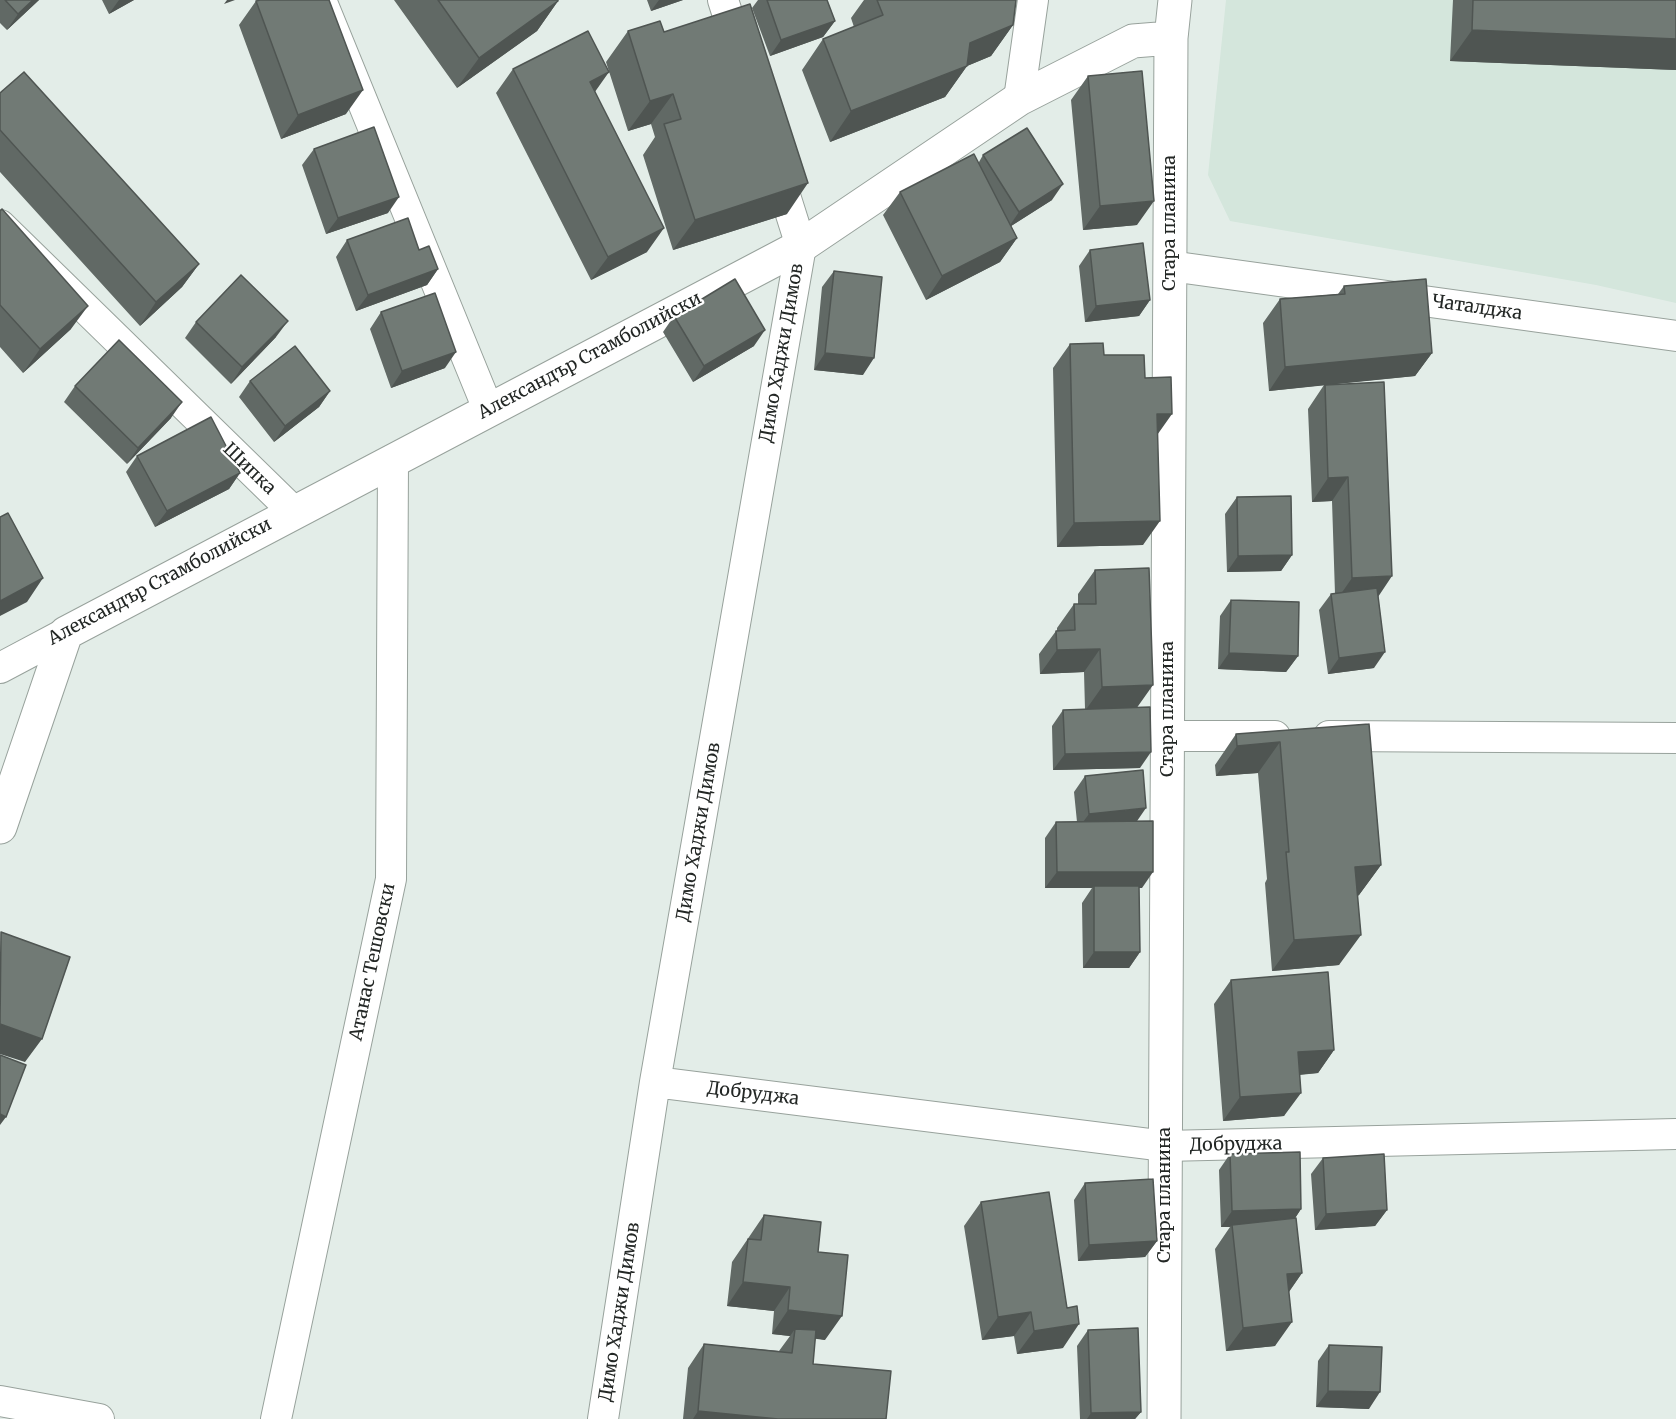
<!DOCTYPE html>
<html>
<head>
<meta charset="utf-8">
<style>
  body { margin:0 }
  canvas { display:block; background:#e3ede8 }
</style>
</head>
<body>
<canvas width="1676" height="1419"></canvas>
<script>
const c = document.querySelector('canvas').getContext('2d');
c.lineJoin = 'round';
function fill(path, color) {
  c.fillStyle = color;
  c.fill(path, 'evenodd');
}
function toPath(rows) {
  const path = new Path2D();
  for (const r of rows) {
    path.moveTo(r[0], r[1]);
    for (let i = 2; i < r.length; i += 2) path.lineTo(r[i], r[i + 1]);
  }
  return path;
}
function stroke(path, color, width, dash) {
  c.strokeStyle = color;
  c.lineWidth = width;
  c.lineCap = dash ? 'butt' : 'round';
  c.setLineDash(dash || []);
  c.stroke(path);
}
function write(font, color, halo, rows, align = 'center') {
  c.font = font + ' Merriweather,serif';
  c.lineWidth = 4.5;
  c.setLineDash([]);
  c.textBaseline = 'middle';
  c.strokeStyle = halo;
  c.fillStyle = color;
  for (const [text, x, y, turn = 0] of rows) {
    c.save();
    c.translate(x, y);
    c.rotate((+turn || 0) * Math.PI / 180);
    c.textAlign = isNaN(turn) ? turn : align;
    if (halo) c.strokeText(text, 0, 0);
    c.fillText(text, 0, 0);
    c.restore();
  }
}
const built = toPath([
  [1226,0,1676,0,1676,303,1596,285,1230,221,1208,175]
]);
const minor = toPath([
  [321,0,488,409],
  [723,0,739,50],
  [1019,99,1033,0],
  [0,225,293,511],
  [1170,266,1676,336],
  [0,668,66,633],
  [1167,736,1275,736],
  [1329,736,1676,738],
  [655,1082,1165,1146,1676,1134],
  [0,1401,99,1419],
  [276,1419,391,879,393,460],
  [603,1419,655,1082,801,246,777,170]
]);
const tertiary = toPath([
  [0,827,66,633,801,246,1019,99,1133,41,1171,38],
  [1164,1419,1171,38,1175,0]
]);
const wall = toPath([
  [0,0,39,0,7,30,0,23],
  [102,0,134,0,109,14],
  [394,0,558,0,558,1,537,31,457,88],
  [647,0,683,0,651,11],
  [758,0,827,0,835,21,823,37,770,56,752,8],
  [864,0,1016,0,1013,25,991,56,967,66,945,97,830,142,802,70,823,39,854,27,851,18],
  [1453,0,1676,0,1676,70,1450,61],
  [256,1,346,114,281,139,239,25],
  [628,31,664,32,787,214,673,250,643,155,655,137,651,124,628,131,606,62],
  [513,69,595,92,647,252,591,280,496,93],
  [1088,76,1137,225,1083,230,1071,100],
  [0,93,199,264,182,287,140,326,0,172],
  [314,149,388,213,326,234,302,165],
  [983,155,1052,200,1011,226,1017,238,1000,262,926,300,883,215,900,192,979,162],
  [0,211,71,329,23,373,0,347],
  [347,240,419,250,438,269,427,285,356,311,336,257],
  [1090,250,1150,300,1139,316,1085,322,1079,266],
  [834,271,863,375,814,370,822,287],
  [1344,286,1432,353,1415,376,1333,384,1378,597,1374,668,1328,674,1319,610,1331,594,1335,594,1332,501,1312,502,1308,409,1324,385,1269,391,1263,323,1280,299,1338,294],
  [381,312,445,368,391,388,370,329],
  [674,316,754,346,693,382,663,332],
  [196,322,276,337,231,384,185,338],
  [1070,344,1104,355,1145,378,1158,434,1143,545,1057,547,1053,368],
  [250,381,330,391,319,407,274,442,239,397],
  [75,386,171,418,127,464,64,402],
  [137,456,240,473,229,489,155,527,126,472],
  [1237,497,1292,555,1281,571,1227,572,1225,514],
  [1095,570,1137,707,1140,768,1053,770,1052,726,1063,710,1085,709,1084,672,1040,674,1039,654,1056,631,1057,631,1057,628,1074,604,1078,604,1078,594],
  [1231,600,1298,656,1286,672,1218,669,1220,616],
  [1369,724,1381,865,1359,895,1358,896,1339,965,1272,971,1265,883,1267,879,1258,773,1216,776,1215,765,1236,734],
  [1085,776,1137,822,1142,888,1139,888,1140,952,1129,968,1083,968,1082,903,1092,888,1045,888,1045,838,1056,822,1077,822,1074,792],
  [1231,980,1334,1050,1318,1073,1300,1075,1284,1116,1223,1121,1214,1004],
  [1230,1154,1301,1209,1295,1218,1302,1273,1289,1292,1275,1346,1226,1351,1215,1249,1230,1227,1221,1227,1219,1170],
  [1323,1158,1387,1210,1375,1226,1315,1230,1311,1174],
  [1085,1183,1157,1241,1145,1257,1078,1261,1074,1200],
  [981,1202,1063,1348,1017,1354,1014,1336,982,1340,964,1226],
  [764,1215,818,1252,825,1340,815,1338,813,1364,886,1419,683,1419,688,1368,704,1344,779,1351,790,1336,772,1334,774,1311,727,1306,732,1262],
  [1088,1330,1141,1412,1135,1419,1080,1419,1077,1346],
  [1329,1345,1369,1409,1316,1407,1318,1361]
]);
const shadedWall = toPath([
  [33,0,39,0,7,30,18,14],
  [119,0,134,0,109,14],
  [227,0,235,0,224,4],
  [659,0,683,0,651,11],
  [558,1,537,31,457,88,479,58],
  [835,21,823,37,770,56,781,40],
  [1013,25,991,56,967,66,945,97,830,142,851,111,970,43],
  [1472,30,1676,39,1676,70,1450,61],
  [609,72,592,96,590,82],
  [363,90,346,114,281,139,298,115],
  [673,94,651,124,628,131,650,101],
  [808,183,787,214,673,250,695,220],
  [1063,184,1052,200,1008,228,1019,212],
  [399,197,388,213,326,234,338,218],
  [1154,201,1137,225,1083,230,1100,206],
  [664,228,647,252,591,280,608,257],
  [1017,238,1000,262,926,300,942,276],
  [199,264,182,287,140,326,156,302],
  [438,269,427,285,356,311,368,295],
  [1150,300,1139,316,1085,322,1096,306],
  [88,306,71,329,23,373,40,349],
  [288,321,276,337,231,384,242,367],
  [765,330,754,346,693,382,704,366],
  [456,352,445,368,391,388,402,371],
  [825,353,874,358,863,375,814,370],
  [1432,353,1415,376,1269,391,1285,367],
  [330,391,319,407,274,442,285,426],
  [182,402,171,418,127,464,138,448],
  [1157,414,1172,414,1155,438],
  [240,473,229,489,155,527,167,511],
  [1348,477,1332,501,1312,502,1328,478],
  [1160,521,1143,545,1057,547,1074,523],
  [1292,555,1281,571,1227,572,1238,556],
  [1392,576,1376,600,1336,601,1352,578],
  [43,578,27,602,0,616,0,601],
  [1100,649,1084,672,1040,674,1057,650],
  [1385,652,1374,668,1328,674,1339,658],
  [1229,653,1298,656,1286,672,1218,669],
  [1153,685,1136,709,1085,711,1102,687],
  [1280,742,1258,773,1216,776,1237,746],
  [1151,752,1140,768,1053,770,1065,754],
  [1146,808,1135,824,1077,830,1089,814],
  [1381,865,1359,895,1334,898,1355,867],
  [1057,872,1153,872,1142,888,1094,888,1094,886,1092,888,1045,888],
  [1361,935,1339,965,1272,971,1294,940],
  [1094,952,1140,952,1129,968,1083,968],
  [0,1024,42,1039,25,1062,0,1054],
  [1334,1050,1318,1073,1281,1076,1298,1052],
  [1301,1093,1284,1116,1223,1121,1240,1097],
  [0,1114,6,1117,0,1125],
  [1301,1209,1290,1226,1232,1225,1230,1227,1221,1227,1232,1211],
  [1387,1210,1375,1226,1315,1230,1326,1214],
  [1157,1241,1145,1257,1078,1261,1089,1245],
  [1302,1273,1285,1297,1287,1274],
  [743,1282,790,1287,774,1311,727,1306],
  [788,1310,842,1316,825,1340,794,1336,795,1329,790,1336,772,1334],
  [1031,1312,1014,1336,982,1340,998,1317],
  [1292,1322,1275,1346,1226,1351,1243,1328],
  [1079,1324,1063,1348,1017,1354,1034,1331],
  [1328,1391,1380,1392,1369,1409,1316,1407],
  [698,1411,778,1419,693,1419],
  [1141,1412,1135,1419,1087,1419,1091,1413]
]);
const building = toPath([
  [5,0,33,0,18,14,5,0],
  [260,0,329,0,363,90,298,115,256,1,260,0],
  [438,0,558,0,558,1,479,58,438,0],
  [767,0,827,0,835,21,781,40,767,0],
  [877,0,1016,0,1013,25,970,43,967,66,851,111,823,39,883,15,877,0],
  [1473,0,1676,0,1676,39,1472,30,1473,0],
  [750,4,808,183,695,220,664,124,681,119,673,94,650,101,628,31,660,21,664,32,750,4],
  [588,31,609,72,590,82,664,228,608,257,513,69,588,31],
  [1142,71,1154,201,1100,206,1088,76,1142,71],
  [24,72,199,264,156,302,0,130,0,93,24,72],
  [374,127,399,197,338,218,314,149,374,127],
  [1027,128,1063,184,1019,212,983,155,1027,128],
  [974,154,1017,238,942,276,900,192,974,154],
  [2,209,88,306,40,349,0,305,0,211,2,209],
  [408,218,419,250,429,246,438,269,368,295,347,240,408,218],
  [1143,243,1150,300,1096,306,1090,250,1143,243],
  [834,271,882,277,874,358,825,353,834,271],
  [241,275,288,321,242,367,196,322,241,275],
  [735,279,765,330,704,366,674,316,735,279],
  [1426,279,1432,353,1285,367,1280,299,1345,294,1344,286,1426,279],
  [435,293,456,352,402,371,381,312,435,293],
  [119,340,182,402,138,448,75,386,119,340],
  [1103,343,1104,355,1144,355,1145,378,1171,377,1172,414,1157,414,1160,521,1074,523,1070,344,1103,343],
  [295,346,330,391,285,426,250,381,295,346],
  [1384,382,1392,576,1352,578,1348,477,1328,478,1325,385,1384,382],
  [211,417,240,473,167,511,137,456,211,417],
  [1291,496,1292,555,1238,556,1237,497,1291,496],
  [8,513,43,578,0,601,0,517,8,513],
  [1149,568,1153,685,1102,687,1100,649,1057,650,1056,631,1075,630,1074,604,1096,604,1095,570,1149,568],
  [1377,588,1385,652,1339,658,1331,594,1377,588],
  [1231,600,1299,602,1298,656,1229,653,1231,600],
  [1150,707,1151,752,1065,754,1063,710,1150,707],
  [1369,724,1381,865,1355,867,1361,935,1294,940,1286,852,1289,852,1280,742,1237,746,1236,734,1369,724],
  [1143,770,1146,808,1089,814,1085,776,1143,770],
  [1153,821,1153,872,1057,872,1056,822,1153,821],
  [1094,886,1139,886,1140,952,1094,952,1094,886],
  [1,932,70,957,42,1039,0,1024,1,932],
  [1328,972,1334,1050,1298,1052,1301,1093,1240,1097,1231,980,1328,972],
  [0,1055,26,1065,6,1117,0,1114,0,1055],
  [1300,1152,1301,1209,1232,1211,1230,1154,1300,1152],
  [1384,1154,1387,1210,1326,1214,1323,1158,1384,1154],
  [1153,1179,1157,1241,1089,1245,1085,1183,1153,1179],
  [1049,1192,1067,1308,1077,1306,1079,1324,1034,1331,1031,1312,998,1317,981,1202,1049,1192],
  [764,1215,821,1222,818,1252,848,1255,842,1316,788,1310,790,1287,743,1282,748,1239,761,1240,764,1215],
  [1296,1218,1302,1273,1287,1274,1292,1322,1243,1328,1232,1225,1296,1218],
  [1138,1328,1141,1412,1091,1413,1088,1330,1138,1328],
  [795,1329,816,1330,813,1364,891,1371,886,1419,778,1419,698,1411,704,1344,792,1353,795,1329],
  [1329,1345,1382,1347,1380,1392,1328,1391,1329,1345]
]);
const streetNames = [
  ["Стара планина",1170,223,-90],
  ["Чаталджа",1477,308,8],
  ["Димо Хаджи Димов",782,353,-80],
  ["Александър Стамболийски",590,356,-28],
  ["Шипка",249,469,44],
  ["Александър Стамболийски",160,582,-28],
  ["Стара планина",1168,709,-90],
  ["Димо Хаджи Димов",699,832,-80],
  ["Атанас Тешовски",373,962,-78],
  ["Добруджа",753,1094,7],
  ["Добруджа",1236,1145,-1],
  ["Стара планина",1165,1195,-90],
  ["Димо Хаджи Димов",620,1312,-81]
];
fill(built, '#d4e6dc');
stroke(minor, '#98a29c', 32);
stroke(tertiary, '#98a29c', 35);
stroke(minor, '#fff', 30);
stroke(tertiary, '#fff', 33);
fill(wall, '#616965');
fill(shadedWall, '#4f5552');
fill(building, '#717a75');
stroke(building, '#4f5552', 1.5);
write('18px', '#232725', '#fff', streetNames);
</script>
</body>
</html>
